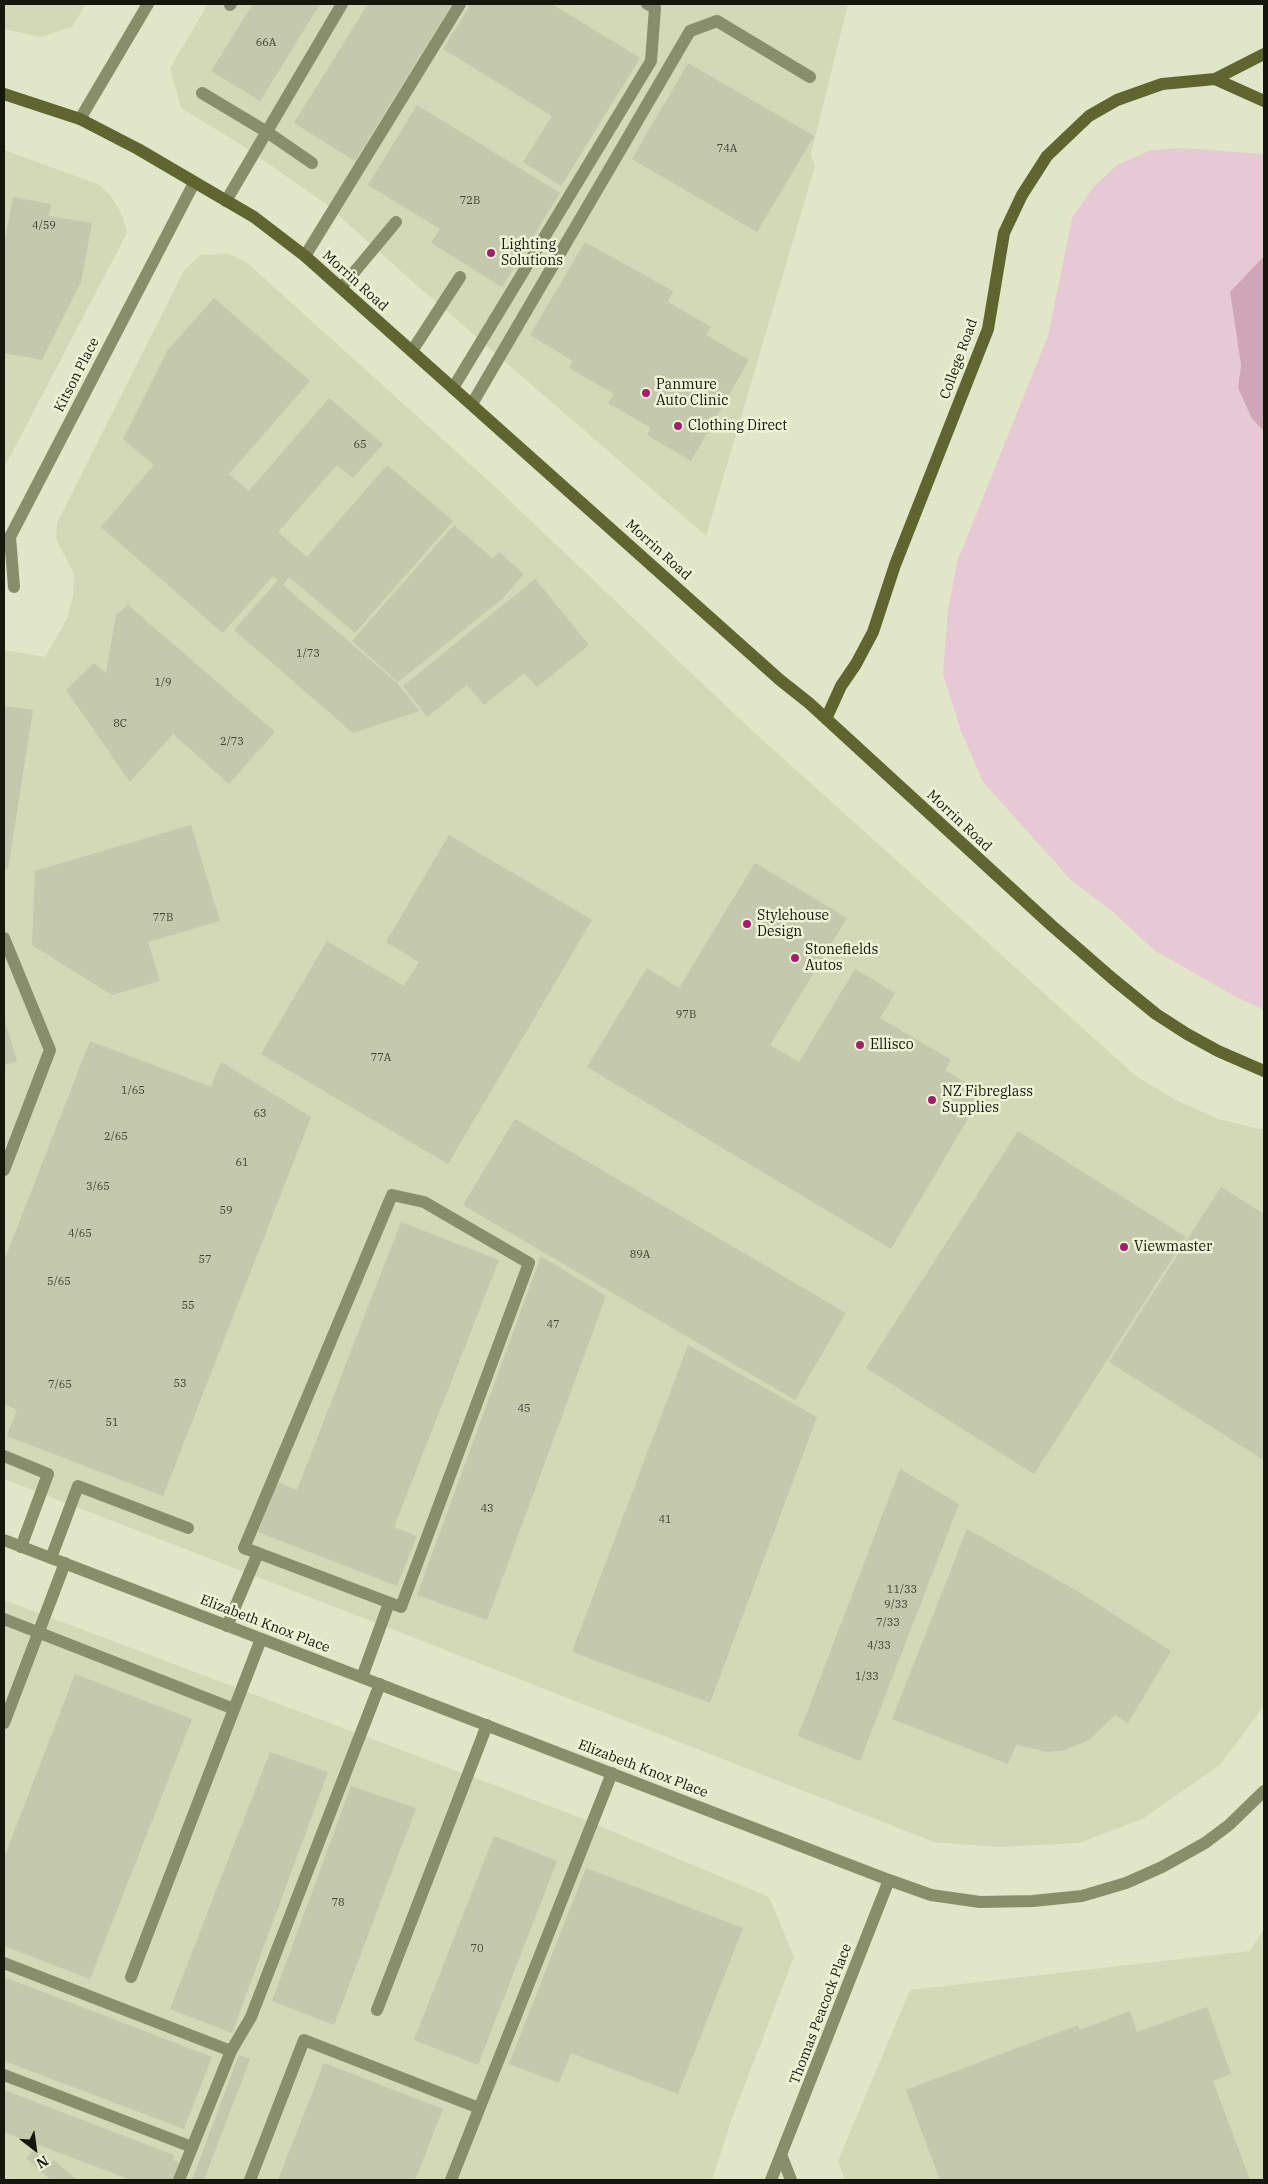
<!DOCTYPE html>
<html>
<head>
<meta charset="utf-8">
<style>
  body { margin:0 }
  #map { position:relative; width:1268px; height:2184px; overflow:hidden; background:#e1e6c9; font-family:"IBM Plex Serif",serif }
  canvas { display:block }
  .frame { position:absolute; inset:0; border:5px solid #15160c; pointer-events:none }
  .north { position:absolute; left:10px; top:2124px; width:50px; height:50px; -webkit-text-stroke:4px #eef3d6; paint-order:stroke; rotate:150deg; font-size:14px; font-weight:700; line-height:20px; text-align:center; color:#15160c }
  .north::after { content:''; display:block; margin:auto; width:18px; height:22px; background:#15160c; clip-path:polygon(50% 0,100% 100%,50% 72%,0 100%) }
</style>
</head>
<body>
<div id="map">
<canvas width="1268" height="2184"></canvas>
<div class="frame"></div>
<div class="north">N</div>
</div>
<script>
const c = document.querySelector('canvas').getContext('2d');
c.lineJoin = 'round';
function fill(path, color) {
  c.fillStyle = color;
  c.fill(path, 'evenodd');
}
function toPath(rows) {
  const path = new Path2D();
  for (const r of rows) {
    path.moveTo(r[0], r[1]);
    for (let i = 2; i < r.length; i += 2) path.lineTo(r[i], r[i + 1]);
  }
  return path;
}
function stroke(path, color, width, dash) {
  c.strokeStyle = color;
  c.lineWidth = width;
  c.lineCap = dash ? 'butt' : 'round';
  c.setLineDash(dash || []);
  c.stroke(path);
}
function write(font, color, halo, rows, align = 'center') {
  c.font = font + ' "IBM Plex Serif",serif';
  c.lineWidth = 5;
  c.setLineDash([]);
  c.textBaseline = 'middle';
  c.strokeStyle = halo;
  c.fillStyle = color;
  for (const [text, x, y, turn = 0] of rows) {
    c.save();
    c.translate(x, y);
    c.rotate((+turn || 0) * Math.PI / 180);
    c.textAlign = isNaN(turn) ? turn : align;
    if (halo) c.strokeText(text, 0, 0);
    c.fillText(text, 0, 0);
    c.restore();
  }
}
const built = toPath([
  [4,4,86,4,72,27,41,37,4,29],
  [208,4,848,4,811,154,815,166,706,536,404,274,326,204,240,144,181,108,170,68],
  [4,150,100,185,111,196,123,217,127,233,4,468],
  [229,254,246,262,490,482,746,725,1137,1077,1176,1100,1218,1119,1264,1130,1264,1706,1220,1765,1142,1819,1079,1843,998,1847,934,1842,397,1631,4,1479,4,650,45,657,67,619,73,596,74,574,56,539,57,523,184,270,201,255],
  [4,1600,576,1816,769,1897,794,1957,732,2118,712,2180,4,2180],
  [1264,1929,1264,2180,845,2180,838,2161,910,1990,1250,1951]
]);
const green = toPath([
  [1183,148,1264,154,1264,256,1230,292,1241,365,1238,388,1252,419,1264,431,1264,1010,1236,997,1154,950,1112,911,1071,880,983,782,961,731,943,674,948,610,957,562,1048,336,1072,218,1094,186,1117,165,1151,150]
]);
const forest = toPath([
  [1264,256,1264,431,1252,419,1238,388,1241,365,1230,292]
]);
const building = toPath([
  [253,4,320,4,260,101,211,71],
  [368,4,452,4,355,161,294,123],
  [471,4,552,4,640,58,561,186,523,162,552,116,443,49],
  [688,63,814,136,757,232,632,159],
  [417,105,560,193,502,287,431,243,440,229,368,185],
  [13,197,51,204,49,216,92,223,81,282,42,360,4,353,4,245],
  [585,242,673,291,668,302,711,327,706,335,749,360,691,461,647,435,651,428,608,403,614,394,569,368,573,361,530,335],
  [214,298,310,381,229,474,249,491,329,398,383,444,353,478,337,465,278,532,307,557,387,465,453,521,355,633,289,577,283,585,397,683,420,711,353,733,234,630,278,580,273,576,223,633,101,527,154,465,123,439,167,351],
  [454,525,493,559,499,552,524,574,501,600,398,682,352,641],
  [535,579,589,645,537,687,524,673,484,705,467,685,427,717,403,686],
  [128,605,275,732,229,784,173,734,130,782,66,690,94,663,106,673,116,615],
  [4,706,33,710,8,869,4,869],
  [191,825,220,921,148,942,160,981,112,995,32,945,35,871],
  [449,835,592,920,448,1164,261,1054,327,941,404,986,419,962,386,942],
  [755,863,847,918,770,1045,799,1062,855,969,895,993,880,1018,951,1060,945,1070,983,1093,891,1249,587,1067,647,968,679,988],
  [4,1018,17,1061,4,1065],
  [90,1041,211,1087,221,1062,311,1117,163,1496,7,1436,17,1410,4,1404,4,1261],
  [515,1119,846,1313,795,1400,463,1205],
  [1018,1131,1186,1237,1034,1474,866,1368],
  [1221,1187,1264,1214,1264,1460,1109,1362],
  [401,1222,499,1260,394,1527,417,1536,397,1586,258,1532,278,1482,297,1490],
  [541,1256,606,1296,487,1620,417,1595],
  [688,1345,817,1417,710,1703,572,1652],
  [900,1469,959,1504,860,1761,798,1736],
  [967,1529,1077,1591,1171,1651,1128,1723,1115,1715,1089,1740,1065,1750,1048,1752,1016,1745,1008,1764,892,1719],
  [75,1674,192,1719,90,1979,4,1946,4,1858],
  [270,1752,328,1772,232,2033,170,2009],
  [351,1786,416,1808,334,2025,272,2001],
  [494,1836,557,1861,478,2065,414,2040],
  [586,1868,743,1928,678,2094,571,2053,559,2083,509,2064],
  [4,1977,212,2057,184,2129,4,2061],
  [1207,2007,1231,2074,1213,2081,1250,2180,940,2180,906,2090,1078,2025,1080,2030,1130,2011,1137,2032],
  [239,2055,250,2059,204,2180,192,2180],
  [324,2063,443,2109,415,2180,278,2180],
  [4,2090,174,2155,173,2160,179,2162,173,2180,131,2180,4,2132],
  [33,2151,49,2165,54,2160,77,2180,51,2180,26,2158]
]);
const lane = toPath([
  [230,5,231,4],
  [202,93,267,132,312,163],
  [226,201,342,4],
  [305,256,460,4],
  [341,288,396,222],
  [412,351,460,277],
  [453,388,651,61,655,8,647,4],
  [472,404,690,31,717,21,810,77],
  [4,938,50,1050,4,1170],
  [4,1456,48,1474,21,1547],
  [51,1558,78,1486,188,1528],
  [4,1619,234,1709],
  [227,1626,258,1553,244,1548,392,1195,424,1202,529,1263,401,1607,258,1553],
  [362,1677,389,1603],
  [4,1723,65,1563],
  [4,1963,231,2051],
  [131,1977,261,1639],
  [377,2010,487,1725],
  [4,2075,192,2147],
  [179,2180,231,2051,251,2017,380,1684],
  [250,2180,304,2040,479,2108],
  [451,2180,612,1773]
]);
const street = toPath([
  [80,119,148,4],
  [14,587,10,537,194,183],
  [4,1540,889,1880,931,1895,980,1902,1033,1901,1082,1896,1126,1883,1162,1867,1205,1843,1229,1825,1264,1791],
  [782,2157,791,2180],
  [771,2180,889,1880]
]);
const secondary = toPath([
  [1215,79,1264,101],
  [4,94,80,119,138,149,254,217,305,256,780,680,809,703,1051,925,1113,979,1156,1014,1187,1034,1218,1051,1264,1071],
  [826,719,841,686,856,664,873,632,895,565,988,329,1004,233,1022,195,1047,156,1089,116,1117,100,1162,84,1215,79,1264,54]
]);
const markers = [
  [491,253,5,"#a31f6c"],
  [646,393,5,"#a31f6c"],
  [678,426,5,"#a31f6c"],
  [747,924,5,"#a31f6c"],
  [795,958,5,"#a31f6c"],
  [860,1045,5,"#a31f6c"],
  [932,1100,5,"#a31f6c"],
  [1124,1247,5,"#a31f6c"]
];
const numberNames = [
  ["66A",266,43],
  ["74A",727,149],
  ["72B",470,201],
  ["4/59",44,226],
  ["65",360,445],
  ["1/73",308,654],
  ["1/9",163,683],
  ["8C",120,724],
  ["2/73",232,742],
  ["77B",163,918],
  ["97B",686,1015],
  ["77A",381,1058],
  ["1/65",133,1091],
  ["63",260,1114],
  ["2/65",116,1137],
  ["61",242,1163],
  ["3/65",98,1187],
  ["59",226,1211],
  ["4/65",80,1234],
  ["89A",640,1255],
  ["57",205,1260],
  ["5/65",59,1282],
  ["55",188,1306],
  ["47",553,1325],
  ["53",180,1384],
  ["7/65",60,1385],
  ["45",524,1409],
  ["51",112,1423],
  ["43",487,1509],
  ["41",665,1520],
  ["11/33",902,1590],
  ["9/33",896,1605],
  ["7/33",888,1623],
  ["4/33",879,1646],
  ["1/33",867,1677],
  ["78",338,1903],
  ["70",477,1949]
];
const poiNames = [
  ["Lighting",501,245],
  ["Solutions",501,261],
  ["Panmure",656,385],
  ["Auto Clinic",656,401],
  ["Clothing Direct",688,426],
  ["Stylehouse",757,916],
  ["Design",757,932],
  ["Stonefields",805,950],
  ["Autos",805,966],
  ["Ellisco",870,1045],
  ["NZ Fibreglass",942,1092],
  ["Supplies",942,1108],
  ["Viewmaster",1134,1247]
];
const streetNames = [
  ["Morrin Road",355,281,42],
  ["College Road",959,359,-70],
  ["Kitson Place",77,375,-63],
  ["Morrin Road",658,550,42],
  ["Morrin Road",959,821,43],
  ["Elizabeth Knox Place",265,1624,21],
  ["Elizabeth Knox Place",643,1769,21],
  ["Thomas Peacock Place",821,2014,-69]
];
fill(built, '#d3d8b6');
fill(green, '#e7c9d5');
fill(forest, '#cfa6b7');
fill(building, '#c4c8ad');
stroke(lane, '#898e6a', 12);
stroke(street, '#898e6a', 12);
stroke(secondary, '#5f652f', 12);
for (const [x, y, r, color] of markers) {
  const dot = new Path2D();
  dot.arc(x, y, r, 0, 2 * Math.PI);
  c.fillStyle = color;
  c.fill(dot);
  stroke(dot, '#eef3d6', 2);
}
write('11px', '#414234', null, numberNames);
write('14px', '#15160c', '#eef3d6', poiNames, 'left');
write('14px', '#15160c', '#eef3d6', streetNames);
</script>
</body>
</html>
